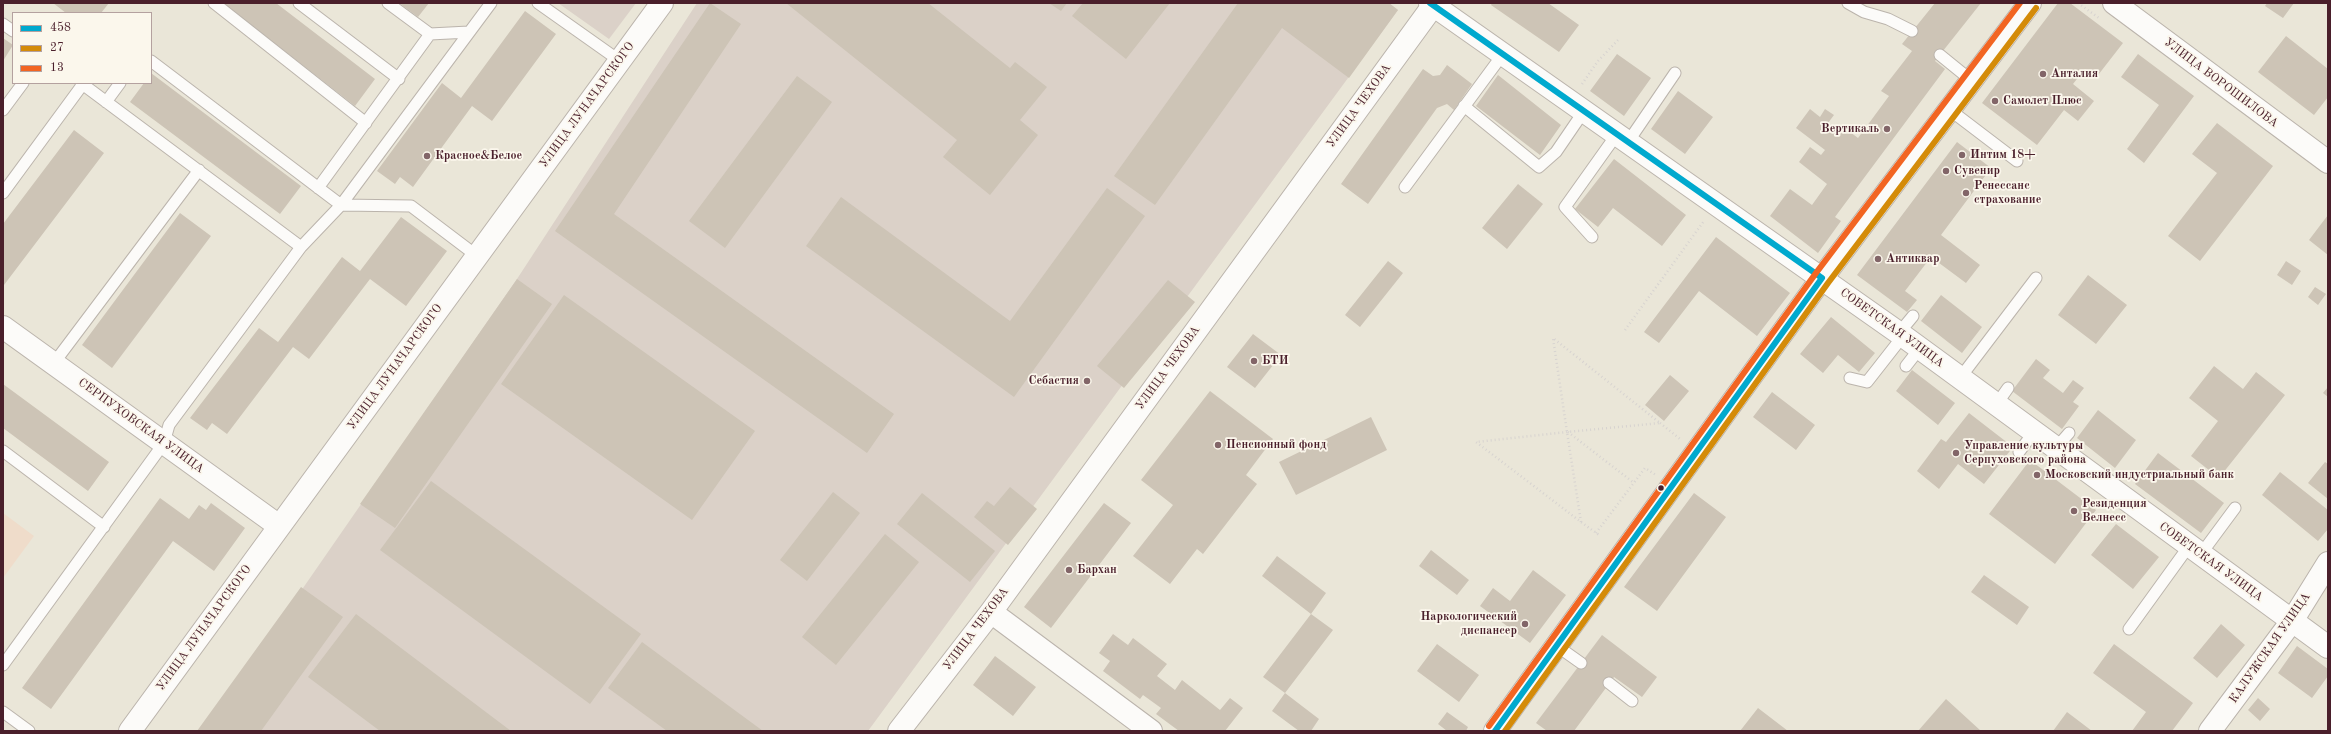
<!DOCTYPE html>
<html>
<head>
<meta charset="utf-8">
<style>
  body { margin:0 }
  #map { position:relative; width:2331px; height:734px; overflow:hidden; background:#eae6d8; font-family:"Old Standard TT",serif }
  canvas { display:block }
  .frame { position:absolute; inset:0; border:4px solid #4a1f2b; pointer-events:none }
  .legend { position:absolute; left:12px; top:12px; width:140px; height:72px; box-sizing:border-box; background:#fbf7ec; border:1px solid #b4a19f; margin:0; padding:5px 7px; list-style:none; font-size:12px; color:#4a1f2b }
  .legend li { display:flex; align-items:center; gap:8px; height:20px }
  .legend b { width:20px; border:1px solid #b4a19f }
</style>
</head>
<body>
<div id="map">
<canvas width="2331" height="734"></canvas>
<div class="frame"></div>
<ul class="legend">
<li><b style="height:5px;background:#00a9ce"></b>458</li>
<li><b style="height:5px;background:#d48b09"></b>27</li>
<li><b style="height:5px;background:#f26522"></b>13</li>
</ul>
</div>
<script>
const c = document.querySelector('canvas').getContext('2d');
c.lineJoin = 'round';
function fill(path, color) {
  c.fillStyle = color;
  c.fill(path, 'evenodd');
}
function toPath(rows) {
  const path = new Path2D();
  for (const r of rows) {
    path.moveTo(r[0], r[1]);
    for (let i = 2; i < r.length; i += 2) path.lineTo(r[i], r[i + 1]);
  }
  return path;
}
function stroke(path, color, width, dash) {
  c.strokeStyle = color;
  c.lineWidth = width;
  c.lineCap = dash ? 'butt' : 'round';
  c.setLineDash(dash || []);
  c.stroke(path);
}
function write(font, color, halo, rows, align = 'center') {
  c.font = font + ' "Old Standard TT",serif';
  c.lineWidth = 3.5;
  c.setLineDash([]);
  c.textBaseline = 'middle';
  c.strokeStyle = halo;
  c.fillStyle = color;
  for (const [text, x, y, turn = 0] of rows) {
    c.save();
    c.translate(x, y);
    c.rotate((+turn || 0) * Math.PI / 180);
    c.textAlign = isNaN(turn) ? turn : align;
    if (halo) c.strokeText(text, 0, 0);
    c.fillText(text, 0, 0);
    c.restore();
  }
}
const built = toPath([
  [3,513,34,536,3,578]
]);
const industrial = toPath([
  [558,3,636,3,609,39],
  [697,3,1389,3,1398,10,868,731,204,731,517,279]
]);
const building = toPath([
  [53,3,109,3,101,13,66,13],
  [223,3,276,3,375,79,355,106],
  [399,3,429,3,418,17],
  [710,3,741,24,614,214,894,414,867,453,555,231],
  [786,3,928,3,1010,68,1015,62,1047,87,1020,120,1038,135,990,195,943,157,957,140],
  [1049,3,1067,3,1061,11],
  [1083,3,1170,3,1126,59,1072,16],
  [1238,3,1389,3,1398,10,1349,78,1282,28,1155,205,1114,176],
  [1492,3,1548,3,1579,25,1559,52,1491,5],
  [1935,3,1981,3,1935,61,1945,69,1835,217,1841,221,1818,253,1770,216,1790,189,1812,205,1827,184,1799,162,1810,147,1821,155,1825,150,1796,128,1810,109,1820,117,1825,109,1834,115,1828,123,1839,131,1842,126,1858,138,1889,96,1881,91,1912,51,1902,44],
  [2058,3,2070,3,2123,43,2095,79,2084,70,2073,84,2094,101,2078,121,2064,110,2037,145,1982,103],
  [2267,3,2294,3,2283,18,2265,6],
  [525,11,556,34,492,121,472,106,413,187,400,177,395,184,377,171,442,83,461,98],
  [2286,36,2328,69,2328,97,2314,115,2258,72],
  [3,38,13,45,3,61],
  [1617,54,1651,78,1624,116,1590,91],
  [2138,54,2194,96,2144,163,2127,149,2159,105,2121,77],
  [1447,65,1472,84,1454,110,1447,104,1437,108,1368,204,1341,184,1423,69,1433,76,1440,75],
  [151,73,301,186,280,214,130,102,144,83,151,83],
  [1498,75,1561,125,1540,155,1476,106],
  [797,76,832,102,725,248,689,221],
  [1678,91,1713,117,1685,154,1651,129],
  [2217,123,2273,166,2200,261,2168,236,2217,173,2192,154],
  [74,130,104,153,4,285,3,224],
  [1957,142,1991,168,1941,235,1980,265,1966,283,1931,257,1905,291,1917,300,1907,312,1857,275],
  [1614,159,1686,215,1662,246,1613,208,1598,227,1575,209],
  [1518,184,1543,204,1507,249,1482,228],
  [1107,188,1145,216,1014,397,806,246,841,197,1010,321],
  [180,213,211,236,112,368,82,345],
  [2328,215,2328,255,2309,240],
  [401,217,447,251,406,306,370,279,309,359,293,347,227,434,212,423,207,430,190,418,259,328,278,342,342,257,360,271],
  [1716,237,1790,293,1757,336,1699,291,1659,343,1644,332],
  [1388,261,1403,273,1360,327,1345,315],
  [2286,261,2301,271,2292,285,2277,275],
  [2088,275,2127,305,2096,344,2058,315],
  [517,279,552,304,395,528,360,504],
  [1168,280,1195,302,1124,388,1097,366],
  [2315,287,2326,294,2318,305,2308,297],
  [564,295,755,431,692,520,501,384],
  [1941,295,1982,327,1962,353,1921,321],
  [1831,317,1875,353,1859,372,1838,355,1823,373,1800,354],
  [1253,334,1281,355,1255,388,1227,367],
  [2036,359,2050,370,2043,378,2063,393,2073,380,2084,388,2073,402,2079,406,2062,429,2012,391],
  [2214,366,2243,389,2256,372,2285,395,2219,478,2191,456,2218,421,2189,398],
  [1912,370,1955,403,1938,425,1896,391],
  [1670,375,1689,391,1664,421,1645,405],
  [3,384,109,462,88,491,3,428],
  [2328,387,2328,397,2323,393],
  [1210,391,1273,439,1246,475,1257,484,1203,554,1197,549,1170,584,1133,556,1173,505,1141,480],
  [1772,392,1815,425,1796,450,1753,417],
  [2098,410,2136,440,2115,468,2077,438],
  [1969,413,2013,447,1984,484,1958,464,1939,489,1917,471,1941,439,1946,442],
  [1371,417,1387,450,1296,495,1279,462],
  [2158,453,2224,503,2201,533,2135,484],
  [2030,460,2096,510,2055,564,1989,514],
  [2325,462,2328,464,2328,499,2308,483],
  [2280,472,2328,510,2328,529,2318,541,2262,495],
  [431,481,641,634,590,704,380,550],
  [1010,487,1037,509,1008,545,974,517,987,501,994,506],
  [833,492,860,513,807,581,780,560],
  [922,493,995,551,970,582,897,524],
  [1694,493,1726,517,1657,611,1624,587],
  [160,498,189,519,199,505,206,510,211,503,245,528,214,571,173,541,51,709,22,688],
  [1104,503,1131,523,1051,628,1024,607],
  [2116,524,2159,557,2133,589,2091,555],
  [885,534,919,562,836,665,802,637],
  [1431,550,1469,580,1457,595,1419,566],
  [1277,556,1326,593,1311,614,1262,576],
  [1533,570,1566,595,1530,643,1480,606,1493,588,1510,601],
  [1984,575,2029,607,2017,625,1971,592],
  [301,587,343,617,261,731,197,731],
  [356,614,511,731,380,731,308,677],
  [1311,614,1333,630,1285,693,1319,719,1311,731,1299,731,1272,711,1285,693,1263,677],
  [2221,624,2245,645,2217,678,2193,658],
  [1113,634,1128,645,1133,638,1167,664,1157,676,1175,690,1182,680,1220,710,1230,698,1243,708,1225,731,1179,731,1156,714,1161,708,1143,695,1140,699,1103,671,1110,661,1099,653],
  [1602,635,1657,677,1642,697,1614,677,1574,731,1547,731,1536,723],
  [642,642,763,731,667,731,608,688],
  [1437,644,1479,675,1459,702,1417,671],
  [2114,644,2193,703,2172,731,2132,731,2146,712,2093,673],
  [2297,646,2328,669,2328,676,2312,698,2278,673],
  [995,656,1036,687,1013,716,973,685],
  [2258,698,2270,709,2260,721,2248,710],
  [1946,699,1981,731,1918,731],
  [1758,708,1788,731,1740,731],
  [1447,712,1468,727,1466,731,1447,731,1438,724],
  [2067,712,2092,731,2053,731]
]);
const path = toPath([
  [2078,3,2099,18],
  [1582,84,1598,61,1619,39],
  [1625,330,1704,221],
  [1660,423,1680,439],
  [1568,432,1634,483],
  [1581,522,1567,432,1553,338,1660,423,1567,432,1476,442,1581,522,1599,535],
  [1596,533,1645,468,1656,475]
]);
const service = toPath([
  [214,3,366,123],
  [299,3,399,79],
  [538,3,620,61],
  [1848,3,1864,12,1888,19,1912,31],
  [3,24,13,31],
  [430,34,469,32],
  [1940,55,1972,81],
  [151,61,341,205,411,206,477,256],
  [81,83,301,247],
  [106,102,120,83],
  [1464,106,1539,167,1556,152,1584,111],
  [3,110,23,83],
  [1950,110,2017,161],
  [1628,142,1675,73],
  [1405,187,1503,54],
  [318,188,430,34,388,3],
  [3,193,83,84],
  [1592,237,1565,207,1617,134],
  [1899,333,1913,316],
  [54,363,199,170],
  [1906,366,1920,348],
  [1850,378,1867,382,1903,336],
  [1960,378,2036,278],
  [1996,405,2008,388],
  [2056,448,2069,433],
  [3,451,104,527],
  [2019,452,2034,432],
  [2201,554,2235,508],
  [2129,629,2189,546],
  [1557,646,1581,663],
  [3,665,164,443,169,425,301,247,341,205,491,3],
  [1609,683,1632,701],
  [3,712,29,731]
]);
const minor = toPath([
  [3,327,279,526],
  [991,612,1151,731],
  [130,731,662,3],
  [899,731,991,612,1435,3],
  [2210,731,2292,621,2328,563]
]);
const tertiary = toPath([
  [1430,3,1899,333,2328,647]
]);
const secondary = toPath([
  [2114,3,2328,162]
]);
const primary = toPath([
  [1495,731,1822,278,2030,3]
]);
const bus1 = toPath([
  [1430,3,1822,278],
  [1495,731,1822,278]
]);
const bus2 = toPath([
  [1505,731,1828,283,2036,8]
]);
const bus3 = toPath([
  [1489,726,1816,273,2020,3]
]);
const markers = [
  [2043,74,4,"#826568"],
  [1995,101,4,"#826568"],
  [1887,129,4,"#826568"],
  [1962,155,4,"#826568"],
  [427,156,4,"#826568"],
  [1946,171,4,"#826568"],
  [1966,193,4,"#826568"],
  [1878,259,4,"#826568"],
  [1254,361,4,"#826568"],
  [1087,381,4,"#826568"],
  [1218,445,4,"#826568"],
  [1956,453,4,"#826568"],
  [2037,475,4,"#826568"],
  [1661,488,3.5,"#4a1f2b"],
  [2074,511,4,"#826568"],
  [1069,570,4,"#826568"],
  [1525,624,4,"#826568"]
];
const poiNames = [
  ["Анталия",2051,74],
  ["Самолет Плюс",2003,101],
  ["Вертикаль",1879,129,"right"],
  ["Интим 18+",1970,155],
  ["Красное&Белое",435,156],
  ["Сувенир",1954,171],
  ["Ренессанс",1974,186],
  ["страхование",1974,200],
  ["Антиквар",1886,259],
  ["БТИ",1262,361],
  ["Себастия",1079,381,"right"],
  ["Пенсионный фонд",1226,445],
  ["Управление культуры",1964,446],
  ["Серпуховского района",1964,460],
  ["Московский индустриальный банк",2045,475],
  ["Резиденция",2082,504],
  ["Велнесс",2082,518],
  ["Бархан",1077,570],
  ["Наркологический",1517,617,"right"],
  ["диспансер",1517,631,"right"]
];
const streetNames = [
  ["УЛИЦА ВОРОШИЛОВА",2221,83,37],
  ["УЛИЦА ЛУНАЧАРСКОГО",587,105,-54],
  ["УЛИЦА ЧЕХОВА",1359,106,-54],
  ["СОВЕТСКАЯ УЛИЦА",1892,328,36],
  ["УЛИЦА ЛУНАЧАРСКОГО",395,367,-54],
  ["УЛИЦА ЧЕХОВА",1168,368,-54],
  ["СЕРПУХОВСКАЯ УЛИЦА",141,426,36],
  ["СОВЕТСКАЯ УЛИЦА",2211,562,36],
  ["УЛИЦА ЛУНАЧАРСКОГО",204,628,-54],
  ["УЛИЦА ЧЕХОВА",976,629,-53],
  ["КАЛУЖСКАЯ УЛИЦА",2270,648,-55]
];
fill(built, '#efdcca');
fill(industrial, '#dbd1c8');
fill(building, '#cdc4b6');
stroke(service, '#bbb4ac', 13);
stroke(minor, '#bbb4ac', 24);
stroke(tertiary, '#bbb4ac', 24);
stroke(secondary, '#bbb4ac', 24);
stroke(primary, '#bbb4ac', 24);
stroke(path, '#d7d3d0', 2.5, [1, 3]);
stroke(service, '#fcfbf9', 11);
stroke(minor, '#fcfbf9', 22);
stroke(tertiary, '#fcfbf9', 22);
stroke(secondary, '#fcfbf9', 22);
stroke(primary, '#fcfbf9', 22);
stroke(bus1, '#00a9ce', 6);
stroke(bus2, '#d48b09', 6);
stroke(bus3, '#f26522', 6);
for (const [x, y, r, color] of markers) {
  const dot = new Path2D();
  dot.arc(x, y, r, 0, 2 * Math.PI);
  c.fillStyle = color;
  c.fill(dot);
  stroke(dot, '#fbf7ec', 1.5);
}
write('bold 12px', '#4a1f2b', '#fbf7ec', poiNames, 'left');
write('12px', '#4a1f2b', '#fbf7ec', streetNames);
</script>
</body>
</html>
